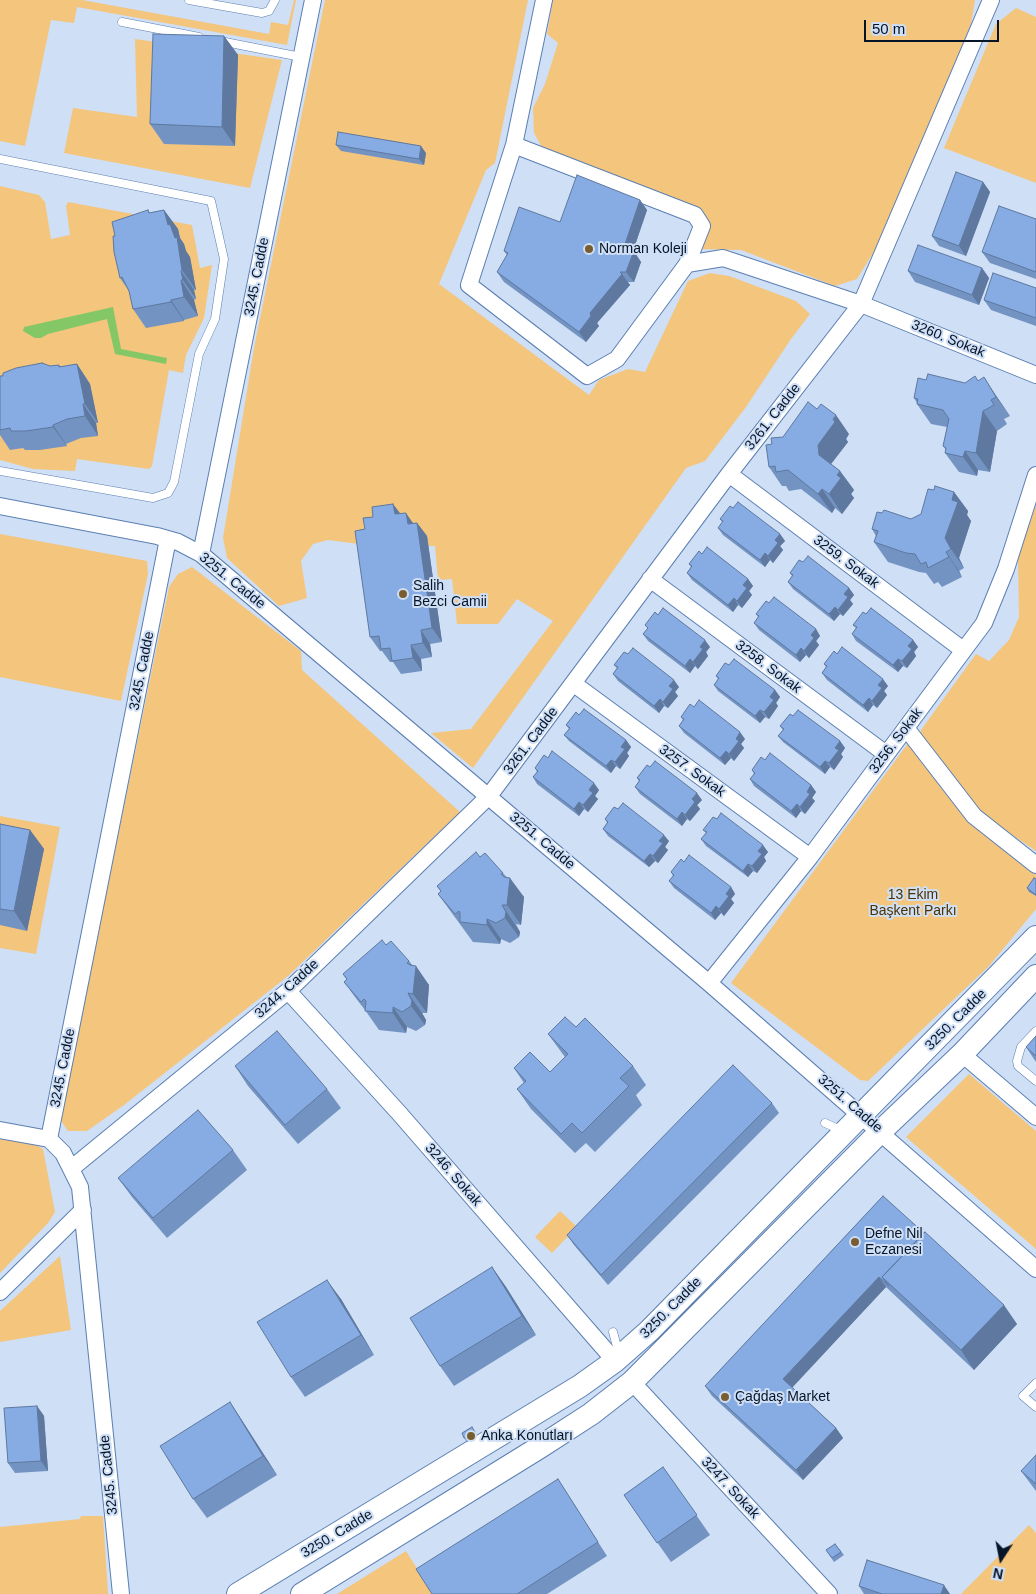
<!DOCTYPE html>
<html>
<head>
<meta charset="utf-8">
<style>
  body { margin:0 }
  #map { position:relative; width:1036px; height:1594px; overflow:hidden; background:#cfdff5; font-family:Helvetica,sans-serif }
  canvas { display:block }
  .north { position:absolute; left:976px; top:1534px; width:50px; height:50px; -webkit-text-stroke:4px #cfdff5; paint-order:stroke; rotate:191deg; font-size:14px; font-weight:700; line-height:20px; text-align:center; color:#061428 }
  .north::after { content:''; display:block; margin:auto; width:18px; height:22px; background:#061428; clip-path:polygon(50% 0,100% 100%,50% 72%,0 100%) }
  .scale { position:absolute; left:864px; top:20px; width:135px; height:22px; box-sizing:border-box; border:2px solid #061428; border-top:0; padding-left:6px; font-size:15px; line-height:18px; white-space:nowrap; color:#061428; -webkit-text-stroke:4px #cfdff5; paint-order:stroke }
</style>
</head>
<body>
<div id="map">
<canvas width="1036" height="1594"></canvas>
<div class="north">N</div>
<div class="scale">50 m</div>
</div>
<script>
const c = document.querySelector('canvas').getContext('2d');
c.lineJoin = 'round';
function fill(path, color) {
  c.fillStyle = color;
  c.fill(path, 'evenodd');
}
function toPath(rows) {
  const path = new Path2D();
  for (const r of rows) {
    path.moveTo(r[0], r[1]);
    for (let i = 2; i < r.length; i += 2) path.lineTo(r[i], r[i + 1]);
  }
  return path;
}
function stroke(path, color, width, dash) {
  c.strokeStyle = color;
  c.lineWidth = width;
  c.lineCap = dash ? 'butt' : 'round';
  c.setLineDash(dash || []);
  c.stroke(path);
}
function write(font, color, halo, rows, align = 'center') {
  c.font = font + ' Helvetica,sans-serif';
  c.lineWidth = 4;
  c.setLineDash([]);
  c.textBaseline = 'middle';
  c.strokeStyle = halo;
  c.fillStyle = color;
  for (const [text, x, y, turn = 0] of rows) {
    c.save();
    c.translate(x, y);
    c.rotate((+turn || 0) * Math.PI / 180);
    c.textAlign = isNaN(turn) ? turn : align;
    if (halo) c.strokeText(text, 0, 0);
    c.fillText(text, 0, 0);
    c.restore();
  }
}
const green = toPath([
  [0,0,82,0,269,34,271,22,288,25,294,0,296,0,287,45,77,7,74,23,51,20,25,146,0,141],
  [325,0,528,0,495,163,486,170,439,284,589,395,599,380,628,369,645,372,688,281,710,273,729,276,796,301,810,314,791,339,746,407,705,461,686,468,473,768,431,733,471,729,553,621,517,599,498,624,457,624,452,579,438,580,435,546,359,544,328,540,313,544,301,561,307,598,279,606,227,558,223,538,254,348],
  [553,0,975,0,971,24,883,237,857,279,835,286,741,250,698,249,709,230,704,212,544,151,534,133,533,108,545,84,558,43,547,34],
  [1016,8,1036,17,1036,183,944,148,996,24],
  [135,39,282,60,250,188,64,153,73,108,137,117],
  [0,186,39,195,45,202,51,239,70,235,66,206,68,202,192,225,200,268,212,265,204,318,186,355,183,373,169,370,152,466,149,469,77,459,75,471,33,469,0,460],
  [1036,505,1036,851,980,813,951,772,920,738,921,730,976,654,989,661,1009,640,1019,617,1018,557],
  [0,534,147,561,148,574,121,701,0,677],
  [192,567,301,651,302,670,460,812,288,976,124,1105,87,1131,68,1131,60,1119,169,587,178,574],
  [909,742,983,833,1036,875,1036,909,989,966,868,1081,860,1080,731,983],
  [0,816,60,827,36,954,0,948],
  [969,1074,1036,1131,1036,1249,906,1137],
  [0,1138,35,1144,43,1149,55,1212,48,1223,0,1273],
  [560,1211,577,1227,552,1253,535,1237],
  [60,1256,71,1330,0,1342,0,1311],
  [81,1516,103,1516,108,1594,0,1594,0,1527,80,1519],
  [1029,1525,1036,1533,1036,1594,961,1594],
  [406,1551,433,1594,337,1594]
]);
const water = toPath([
  [113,307,121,349,167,358,166,364,115,354,107,319,48,334,41,338,35,338,23,331,24,327]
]);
const lane = toPath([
  [189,0,262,13,269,11,275,0],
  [122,22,199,37],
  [220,41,301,57],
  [0,159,211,201,224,259,215,319,199,354,174,482,168,493,153,498,0,471],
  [1036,1031,1021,1047,1017,1061,1018,1066,1036,1081],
  [825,1123,843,1131],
  [613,1332,619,1354],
  [1036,1383,1023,1396,1036,1407]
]);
const street = toPath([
  [544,0,514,145,469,285,587,376,617,359,687,264,723,258,861,304,1036,375],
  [514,145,695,215,702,226,687,264],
  [729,474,963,650],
  [0,506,157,536,178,542,201,554,709,983,1036,1269],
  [201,554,313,0],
  [650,579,886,754],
  [574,684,810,857],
  [906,728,974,816,1036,865],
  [709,983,810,857,984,623,1006,569,1036,475],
  [288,991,399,1113,615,1361],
  [962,1054,1036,1117],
  [0,1130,49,1139],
  [72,1168,288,991,489,796,729,474,861,304,991,0],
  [0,1292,83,1210],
  [632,1382,829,1594],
  [121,1594,80,1187,63,1153,49,1139,168,539]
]);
const secondary = toPath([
  [238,1594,580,1386,615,1361,649,1331,1036,937],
  [302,1594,540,1447,591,1414,632,1382,881,1131,962,1054,1036,976]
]);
const wall = toPath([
  [224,36,238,55,235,146,164,144,150,124],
  [336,145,426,153,424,165,341,151],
  [983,182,990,192,966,256,939,246,932,236],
  [640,200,647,210,633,251,641,262,634,282,628,282,630,285,597,323,599,326,586,342,504,282,497,272,507,255,504,251],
  [148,210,150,213,164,210,178,229,180,238,184,244,186,251,190,257,196,290,194,290,196,299,194,300,198,316,184,320,184,321,146,328,133,309,129,291,120,278,115,236],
  [1036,219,1036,279,990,263,982,252],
  [982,268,989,278,979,305,915,282,908,271],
  [1036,288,1036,326,991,310,984,300],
  [77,364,90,384,98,423,96,423,98,436,81,438,66,444,67,446,40,450,25,450,23,448,10,450,0,435,0,376,59,365,61,367],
  [926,380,965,383,978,381,997,397,1010,416,1004,419,1007,424,997,431,990,472,978,470,977,476,959,472,945,453,946,450,943,446,947,427,931,424,917,404,917,403,914,398],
  [849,434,846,439,848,442,831,464,840,471,854,490,851,494,854,498,842,514,835,508,832,513,801,489,789,491,786,486,782,486,769,467],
  [934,490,954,492,968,511,967,515,971,521,959,558,964,568,959,571,962,577,942,587,938,582,934,584,926,573,919,572,888,562,874,542,876,536,872,529,882,513,911,519,921,514],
  [733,508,780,534,785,541,780,546,783,550,773,563,770,560,765,567,723,535,718,528,723,523,720,519],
  [400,514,413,523,417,523,427,536,442,642,430,644,432,657,421,659,422,671,401,674,393,662,390,662,382,651,380,651,370,637,365,529],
  [702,554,748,579,753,586,749,591,752,595,742,608,738,605,733,612,692,580,687,573,691,567,689,564],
  [803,562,849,588,854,595,850,600,853,604,843,616,840,614,834,621,793,589,788,582,792,576,790,573],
  [769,603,816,629,820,636,816,641,819,645,809,658,806,655,800,662,759,630,754,623,758,617,756,614],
  [866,614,913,640,918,647,914,652,916,656,907,668,903,666,898,672,856,641,852,634,856,628,853,625],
  [645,625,710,647,706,652,708,656,698,669,695,666,690,673,648,641,643,634,648,629],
  [824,664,888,686,884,691,887,695,877,708,873,705,868,712,827,680,822,673,826,667],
  [614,665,679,687,675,692,678,696,668,708,664,706,659,713,618,681,613,674,617,668],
  [729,665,775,690,780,697,776,703,778,706,769,719,765,717,760,723,718,691,714,685,718,679,716,676],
  [579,715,626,740,631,747,627,753,629,756,620,769,616,766,611,773,569,741,564,735,569,729,566,725],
  [793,716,840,741,845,748,841,754,843,757,834,770,830,767,825,774,783,742,778,736,783,730,780,726],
  [681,717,745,739,741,744,744,748,734,761,731,758,725,765,684,733,679,726,683,720],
  [765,760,811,785,816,792,812,798,815,801,805,814,801,811,796,818,754,786,750,779,754,774,752,770],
  [535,768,599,790,595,796,598,799,588,812,584,809,579,816,537,784,533,777,537,772],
  [637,778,702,800,697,805,700,809,690,821,687,819,682,826,640,794,635,787,639,781],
  [605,819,669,841,665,847,668,850,658,863,655,861,649,867,608,836,603,829,607,823],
  [0,824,30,830,44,849,27,931,0,925],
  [703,830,768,852,764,857,766,861,757,873,753,871,748,877,706,846,701,839,706,833],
  [480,857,503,873,524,897,521,925,516,924,520,932,519,937,510,943,501,939,500,944,473,942,438,894,441,892,437,886],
  [684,862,731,887,735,894,731,899,734,903,724,916,721,913,715,920,674,888,669,881,673,876,671,872],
  [1036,879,1036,896,1029,892,1027,888],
  [386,945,409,961,429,985,427,1013,422,1013,426,1020,425,1025,416,1031,407,1027,406,1033,379,1030,365,1010,358,1001,344,982,347,980,343,974],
  [576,1027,633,1066,646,1085,636,1095,642,1105,595,1152,586,1143,575,1153,531,1109,517,1089,524,1083,514,1068,550,1072,565,1057,562,1053,548,1034],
  [1036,1036,1036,1062,1026,1047],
  [235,1066,327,1089,341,1108,298,1144,248,1086],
  [772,1103,779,1113,608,1285,574,1245,567,1235],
  [233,1150,247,1170,167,1238,132,1197,118,1178],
  [883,1196,1017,1324,974,1370,886,1287,792,1387,836,1428,843,1438,803,1480,712,1396,705,1386],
  [492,1267,506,1287,536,1335,454,1386,440,1366],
  [341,1299,374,1355,305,1397,291,1377],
  [230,1402,243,1422,277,1475,207,1518,193,1499],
  [37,1406,44,1416,48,1471,15,1473,8,1463],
  [475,1431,477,1436,467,1442,464,1438],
  [1036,1455,1036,1491,1021,1471],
  [663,1467,710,1535,671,1562,624,1495],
  [558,1479,607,1556,547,1594,432,1594],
  [835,1544,844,1555,834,1562,826,1550],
  [859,1586,950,1594,864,1594]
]);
const shadedWall = toPath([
  [224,36,238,55,235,146,222,127],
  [421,146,426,153,424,165,419,159],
  [983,182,990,192,966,256,959,246],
  [640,200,647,210,631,257,624,247],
  [164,210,178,229,180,238,184,244,186,251,190,257,196,290,182,270,168,225],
  [634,251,641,262,634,282,626,272],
  [982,268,989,278,979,305,972,295],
  [181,271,194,290,196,299,183,280],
  [622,274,630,285,597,323,599,326,586,342,579,332,590,313],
  [181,280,194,300,198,316,184,297],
  [171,300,184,320,184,321,171,302],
  [77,364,90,384,98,423,85,404],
  [984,377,997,397,1010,416,996,397],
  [83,404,96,423,98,436,85,416],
  [983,411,997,431,990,472,976,453],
  [836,415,849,434,846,439,848,442,831,464,819,455,818,445],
  [53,425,66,444,67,446,53,427],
  [965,451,978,470,977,476,963,457],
  [840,471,854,490,851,494,854,498,842,514,829,494,837,475],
  [822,489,835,508,832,513,818,494],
  [954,492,968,511,967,515,971,521,959,558,964,568,951,549,945,538,952,500],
  [393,504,403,517,395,514],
  [406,513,415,526,408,524],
  [417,523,427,536,442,642,432,628],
  [780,534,785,541,780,546,783,550,773,563,768,556,775,540],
  [946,552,959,571,962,577,949,557],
  [765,553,770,560,765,567,760,560],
  [748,579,753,586,749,591,752,595,742,608,737,601,743,585],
  [849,588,854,595,850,600,853,604,843,616,838,610,844,594],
  [734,598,738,605,733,612,728,605],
  [835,607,840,614,834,621,829,614],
  [816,629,820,636,816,641,819,645,809,658,804,651,811,635],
  [421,630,430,644,432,657,423,643],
  [705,640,710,647,706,652,708,656,698,669,693,662,700,647],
  [913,640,918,647,914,652,916,656,907,668,902,661,908,646],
  [411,645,421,659,422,671,413,658],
  [801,648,806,655,800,662,796,655],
  [690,659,695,666,690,673,685,666],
  [898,659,903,666,898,672,893,665],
  [883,679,888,686,884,691,887,695,877,708,872,701,878,685],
  [674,680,679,687,675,692,678,696,668,708,663,702,669,686],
  [775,690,780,697,776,703,778,706,769,719,764,712,770,697],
  [869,698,873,705,868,712,863,705],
  [660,699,664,706,659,713,654,706],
  [760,710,765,717,760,723,755,716],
  [740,732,745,739,741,744,744,748,734,761,729,754,736,739],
  [626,740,631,747,627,753,629,756,620,769,615,762,621,747],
  [840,741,845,748,841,754,843,757,834,770,829,763,835,748],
  [726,751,731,758,725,765,720,758],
  [611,760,616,766,611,773,606,766],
  [825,761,830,767,825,774,820,767],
  [594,783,599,790,595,796,598,799,588,812,583,805,589,790],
  [811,785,816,792,812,798,815,801,805,814,800,807,807,792],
  [697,793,702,800,697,805,700,809,690,821,685,815,692,799],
  [579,802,584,809,579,816,574,809],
  [797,804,801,811,796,818,791,811],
  [682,812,687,819,682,826,677,819],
  [30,830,44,849,27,931,14,911],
  [664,835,669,841,665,847,668,850,658,863,653,856,659,841],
  [763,845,768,852,764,857,766,861,757,873,752,866,758,851],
  [650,854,655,861,649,867,644,861],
  [748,864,753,871,748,877,743,871],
  [510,878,524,897,521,925,507,905],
  [731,887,735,894,731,899,734,903,724,916,719,909,726,894],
  [502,905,520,932,519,937,505,918],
  [716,906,721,913,715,920,711,913],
  [487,919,501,939,500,944,487,925],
  [416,966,429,985,427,1013,413,994],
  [408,993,422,1013,426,1020,425,1025,411,1006],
  [393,1007,407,1027,406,1033,393,1013],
  [492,1267,506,1287,536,1335,522,1316],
  [879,1277,886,1287,791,1389,783,1379],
  [327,1280,341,1299,374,1355,361,1335],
  [1004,1305,1017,1324,974,1370,961,1350],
  [230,1402,243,1422,277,1475,263,1456],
  [37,1406,44,1416,48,1471,41,1461],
  [836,1428,843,1438,803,1480,796,1470],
  [944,1585,950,1594,941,1594]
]);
const building = toPath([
  [153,34,224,36,222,127,150,124,153,34],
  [338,132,421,146,419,159,336,145,338,132],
  [956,172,983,182,959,246,932,236,956,172],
  [577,175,640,200,624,247,634,251,626,272,620,272,622,274,590,313,591,316,579,332,497,272,508,253,504,251,519,207,560,222,577,175],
  [999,206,1036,219,1036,272,982,252,999,206],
  [148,210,149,213,164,210,168,225,170,224,175,238,177,237,182,270,181,271,183,280,181,280,184,297,171,300,171,302,133,309,129,291,122,277,120,278,114,252,113,236,115,236,112,222,148,210],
  [918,245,982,268,972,295,908,271,918,245],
  [993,273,1036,288,1036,318,984,300,993,273],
  [42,363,50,366,59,365,59,367,77,364,85,404,83,404,85,416,67,419,53,425,53,427,26,431,11,431,10,428,0,430,0,376,3,376,3,373,16,368,42,363],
  [928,374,965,383,975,376,978,381,984,377,996,397,991,400,994,405,983,411,976,453,965,451,963,457,945,453,946,448,943,446,949,419,943,410,917,404,918,399,914,398,918,378,926,380,928,374],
  [808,402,817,409,821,404,836,415,833,419,835,422,818,445,819,455,840,471,837,475,841,478,829,494,822,489,818,494,788,470,776,472,775,466,769,467,766,445,772,444,771,438,783,437,808,402],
  [935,486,954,492,952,500,958,502,945,538,951,549,946,552,949,557,928,568,926,562,921,564,915,554,906,553,874,542,878,531,872,529,877,512,882,513,884,510,911,519,921,514,928,489,934,490,935,486],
  [738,502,780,534,775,540,778,543,768,556,765,553,760,560,718,528,723,521,720,519,730,506,733,508,738,502],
  [393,504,395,514,406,513,408,524,417,523,432,628,421,630,423,643,411,645,413,658,392,661,390,648,381,649,379,636,370,637,355,531,365,529,363,518,373,517,372,507,393,504],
  [707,547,748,579,743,585,747,588,737,601,734,598,728,605,687,573,692,566,689,564,699,551,702,554,707,547],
  [808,556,849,588,844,594,848,597,838,610,835,607,829,614,788,582,793,575,790,573,799,560,803,562,808,556],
  [774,597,816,629,811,635,814,638,804,651,801,648,796,655,754,623,759,616,756,614,766,601,769,603,774,597],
  [663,608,705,640,700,647,703,649,693,662,690,659,685,666,643,634,648,628,645,625,655,612,658,615,663,608],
  [871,608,913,640,908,646,912,649,902,661,898,659,893,665,852,634,857,627,853,625,863,612,866,614,871,608],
  [842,647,883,679,878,685,882,688,872,701,869,698,863,705,822,673,827,666,824,664,834,651,837,654,842,647],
  [633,648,674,680,669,686,673,689,663,702,660,699,654,706,613,674,618,667,614,665,624,652,628,654,633,648],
  [734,659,775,690,770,697,774,700,764,712,760,710,755,716,714,685,719,678,716,676,725,663,729,665,734,659],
  [699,700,740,732,736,739,739,741,729,754,726,751,720,758,679,726,684,719,681,717,690,704,694,707,699,700],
  [584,709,626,740,621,747,625,749,615,762,611,760,606,766,564,735,570,728,566,725,576,712,579,715,584,709],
  [798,710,840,741,835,748,839,750,829,763,825,761,820,767,778,736,784,729,780,726,790,714,793,716,798,710],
  [552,751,594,783,589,790,593,793,583,805,579,802,574,809,533,777,538,771,535,768,544,755,548,758,552,751],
  [770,753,811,785,807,792,810,794,800,807,797,804,791,811,750,779,755,773,752,770,761,757,765,760,770,753],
  [655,761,697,793,692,799,695,802,685,815,682,812,677,819,635,787,640,780,637,778,647,765,650,767,655,761],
  [623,803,664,835,659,841,663,843,653,856,650,854,644,861,603,829,608,822,605,819,614,807,618,809,623,803],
  [721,813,763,845,758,851,762,854,752,866,748,864,743,871,701,839,707,832,703,830,713,817,717,819,721,813],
  [0,824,30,830,14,911,0,909,0,824],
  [476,852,480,857,485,853,503,873,501,874,504,877,510,878,507,905,502,905,506,912,505,918,496,923,487,919,487,925,460,922,460,913,459,911,455,914,438,894,441,891,437,886,476,852],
  [689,855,731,887,726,894,729,896,719,909,716,906,711,913,669,881,674,875,671,872,681,859,684,862,689,855],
  [1034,878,1036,879,1036,895,1027,888,1034,878],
  [382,940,386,945,391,941,409,961,407,963,410,965,416,966,413,994,408,993,412,1001,411,1006,402,1012,393,1007,393,1013,365,1011,366,1001,364,999,361,1002,344,982,347,979,343,974,382,940],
  [565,1017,576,1027,585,1018,633,1066,620,1078,629,1086,582,1133,572,1123,561,1134,517,1089,526,1081,514,1068,530,1052,550,1072,568,1054,548,1034,565,1017],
  [277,1031,327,1089,285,1125,235,1066,277,1031],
  [1036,1036,1036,1056,1026,1047,1036,1036],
  [733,1065,772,1103,601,1275,567,1235,733,1065],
  [198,1110,233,1150,153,1218,118,1178,198,1110],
  [883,1196,924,1233,882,1277,889,1286,879,1277,783,1379,836,1428,796,1470,705,1386,883,1196],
  [925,1232,1004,1305,961,1350,882,1277,925,1232],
  [492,1267,522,1316,440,1366,410,1318,492,1267],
  [327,1280,361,1335,291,1377,257,1322,327,1280],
  [230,1402,263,1456,193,1499,160,1446,230,1402],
  [37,1406,41,1461,8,1463,4,1408,37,1406],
  [472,1427,475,1432,464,1438,462,1433,472,1427],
  [1036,1455,1036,1484,1021,1471,1036,1455],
  [663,1467,697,1515,657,1543,624,1495,663,1467],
  [558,1479,598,1542,517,1594,432,1594,416,1569,558,1479],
  [835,1544,841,1552,832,1558,826,1550,835,1544],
  [867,1560,944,1585,941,1594,882,1594,859,1586,867,1560]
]);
const markers = [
  [589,249,5,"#795d30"],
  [403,594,5,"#795d30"],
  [855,1242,5,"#795d30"],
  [725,1397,5,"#795d30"],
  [471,1436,5,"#795d30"]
];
const poiNames = [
  ["Norman Koleji",599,249],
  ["Salih",413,586],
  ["Bezci Camii",413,602],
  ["Defne Nil",865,1234],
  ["Eczanesi",865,1250],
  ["Çağdaş Market",735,1397],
  ["Anka Konutları",481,1436]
];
const streetNames = [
  ["3245. Cadde",257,277,-79],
  ["3260. Sokak",948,339,22],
  ["3261. Cadde",773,417,-52],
  ["3259. Sokak",846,562,37],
  ["3251. Cadde",232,581,39],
  ["3258. Sokak",768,667,37],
  ["3245. Cadde",142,671,-79],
  ["3261. Cadde",531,741,-53],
  ["3256. Sokak",896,741,-53],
  ["3257. Sokak",692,771,36],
  ["3251. Cadde",542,841,40],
  ["3244. Cadde",287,989,-42],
  ["3250. Cadde",956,1020,-45],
  ["3245. Cadde",63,1068,-79],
  ["3251. Cadde",850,1104,41],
  ["3246. Sokak",453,1175,49],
  ["3250. Cadde",671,1308,-45],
  ["3245. Cadde",109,1475,-96],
  ["3247. Sokak",730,1488,47],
  ["3250. Cadde",337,1534,-31]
];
const parkNames = [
  ["13 Ekim",913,895],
  ["Başkent Parkı",913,911]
];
fill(green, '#f4c57c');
fill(water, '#83c766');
stroke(lane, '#5b7fb2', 9);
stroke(street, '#5b7fb2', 18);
stroke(secondary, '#5b7fb2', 24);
stroke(lane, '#fff', 8);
stroke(street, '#fff', 16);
stroke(secondary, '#fff', 22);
fill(wall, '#7394c3');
fill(shadedWall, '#5e789f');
fill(building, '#86ace3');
stroke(building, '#5e789f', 1);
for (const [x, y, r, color] of markers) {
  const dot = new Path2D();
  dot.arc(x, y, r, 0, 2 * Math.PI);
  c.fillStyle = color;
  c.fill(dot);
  stroke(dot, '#cfdff5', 2);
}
write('14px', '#061428', '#cfdff5', poiNames, 'left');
write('14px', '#061428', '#cfdff5', streetNames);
write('14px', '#4c3200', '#cfdff5', parkNames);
</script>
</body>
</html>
